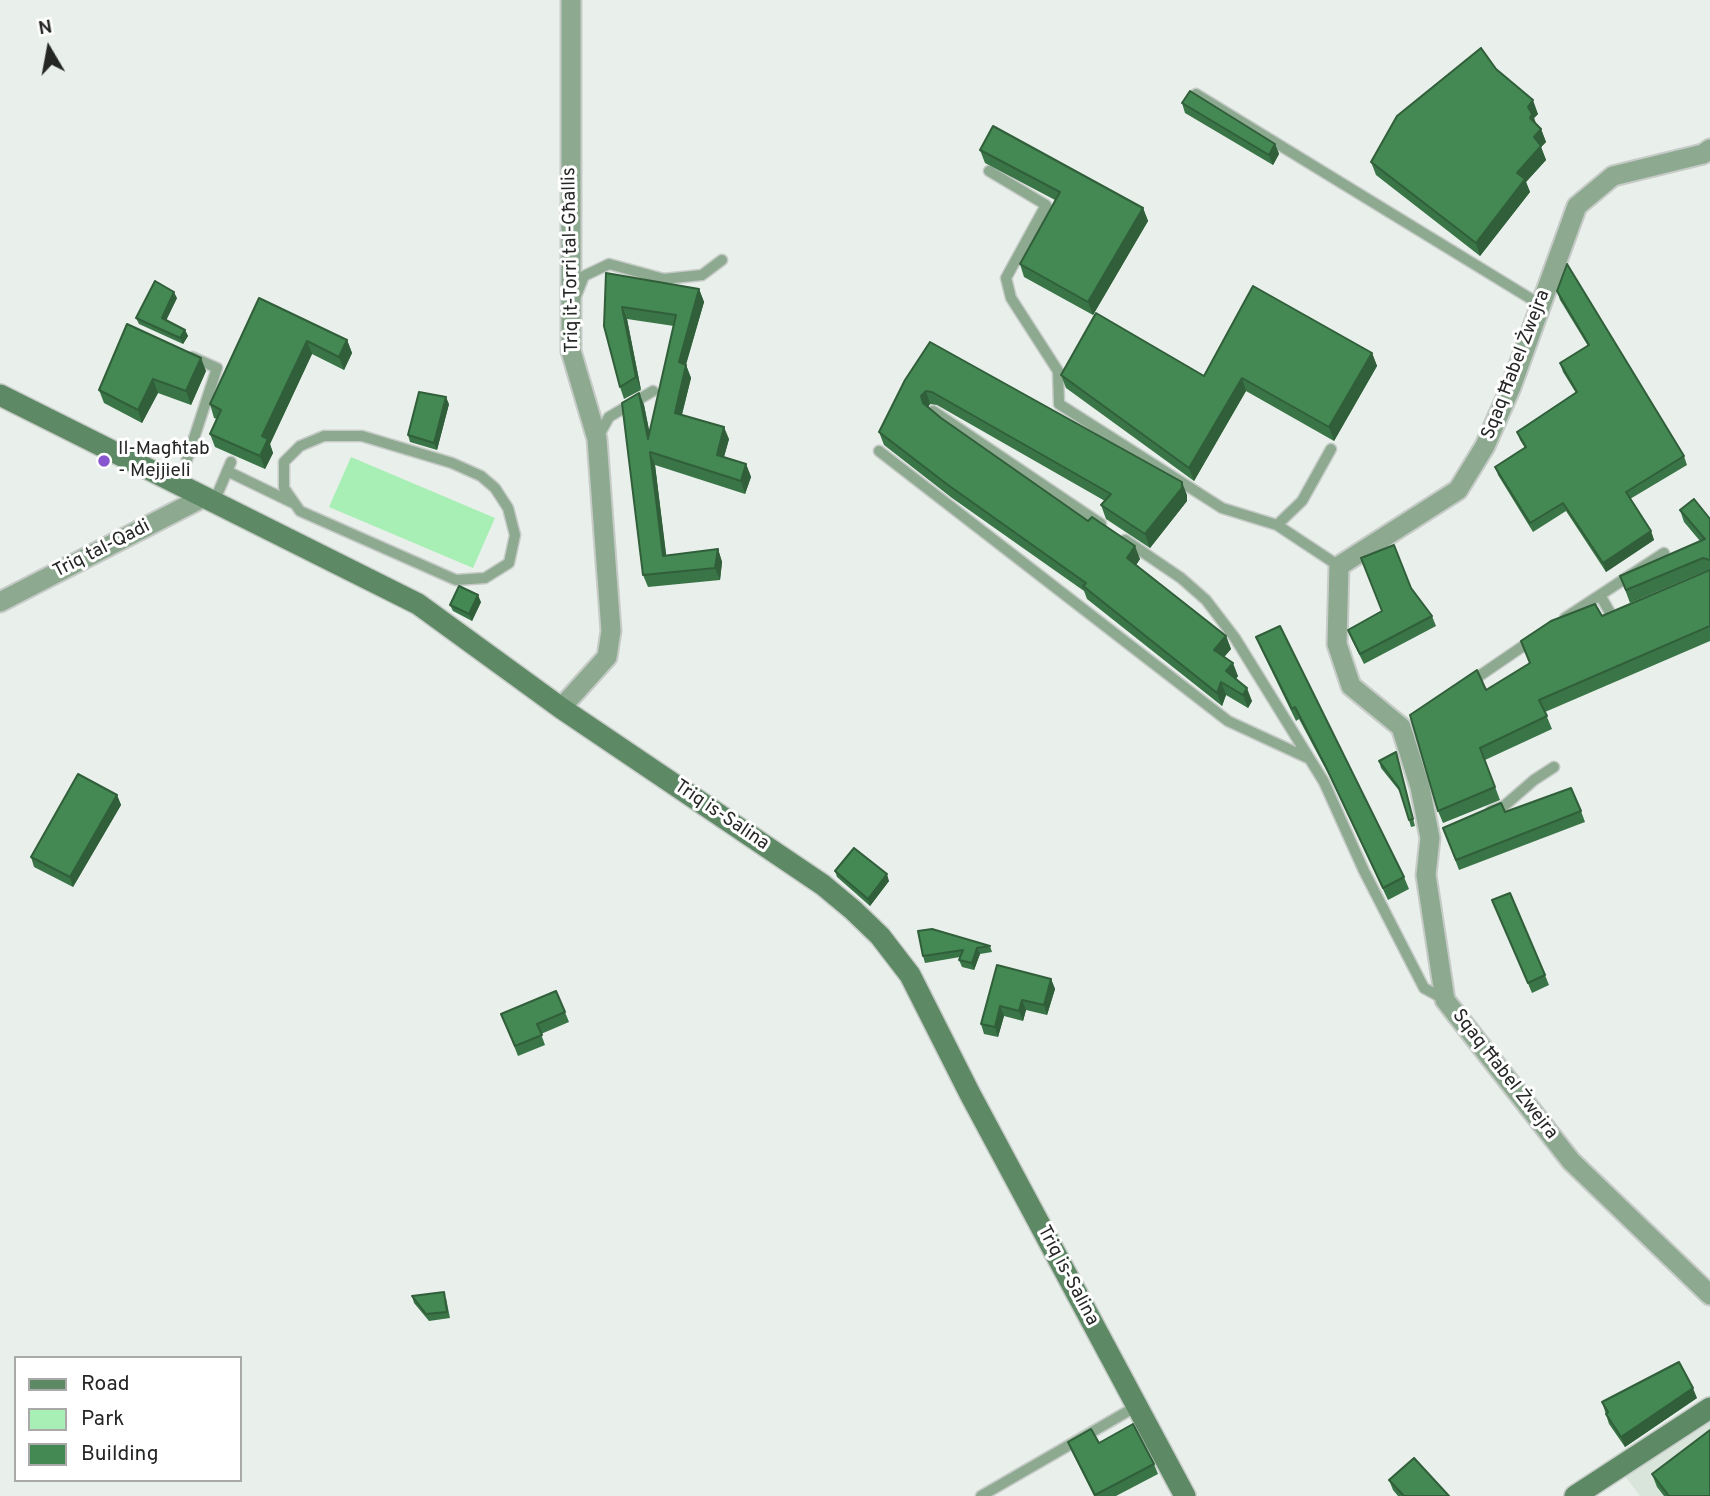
<!DOCTYPE html>
<html>
<head>
<meta charset="utf-8">
<style>
  body { margin:0 }
  #map { position:relative; width:1710px; height:1496px; overflow:hidden; background:#e9efea; font-family:Overpass,sans-serif }
  canvas { display:block }
  .legend { position:absolute; left:14px; top:1356px; width:228px; height:126px; box-sizing:border-box; background:#fff; border:2px solid #a8a9a8; margin:0; padding:9px 12px; list-style:none; font-size:21px; color:#252725 }
  .legend li { display:flex; align-items:center; gap:14px; height:35px }
  .legend b { width:35px; border:2px solid #a8a9a8 }
  .north { position:absolute; left:14px; top:14px; width:70px; height:70px; -webkit-text-stroke:5px #fff; paint-order:stroke; rotate:350deg; font-size:19px; font-weight:700; line-height:28px; text-align:center; color:#252725 }
  .north::after { content:''; display:block; margin:auto; width:24px; height:32px; background:#252725; clip-path:polygon(50% 0,100% 100%,50% 72%,0 100%) }
</style>
</head>
<body>
<div id="map">
<canvas width="1710" height="1496"></canvas>
<ul class="legend">
<li><b style="height:9px;background:#5d8965"></b>Road</li>
<li><b style="height:19px;background:#a8efb5"></b>Park</li>
<li><b style="height:19px;background:#448853"></b>Building</li>
</ul>
<div class="north">N</div>
</div>
<script>
const c = document.querySelector('canvas').getContext('2d');
c.lineJoin = 'round';
function fill(path, color) {
  c.fillStyle = color;
  c.fill(path, 'evenodd');
}
function toPath(rows) {
  const path = new Path2D();
  for (const r of rows) {
    path.moveTo(r[0], r[1]);
    for (let i = 2; i < r.length; i += 2) path.lineTo(r[i], r[i + 1]);
  }
  return path;
}
function stroke(path, color, width, dash) {
  c.strokeStyle = color;
  c.lineWidth = width;
  c.lineCap = dash ? 'butt' : 'round';
  c.setLineDash(dash || []);
  c.stroke(path);
}
function write(font, color, halo, rows, align = 'center') {
  c.font = font + ' Overpass,sans-serif';
  c.lineWidth = 6;
  c.setLineDash([]);
  c.textBaseline = 'middle';
  c.strokeStyle = halo;
  c.fillStyle = color;
  for (const [text, x, y, turn = 0] of rows) {
    c.save();
    c.translate(x, y);
    c.rotate((+turn || 0) * Math.PI / 180);
    c.textAlign = isNaN(turn) ? turn : align;
    if (halo) c.strokeText(text, 0, 0);
    c.fillText(text, 0, 0);
    c.restore();
  }
}
const built = toPath([
  [1710,1408,1710,1496,1640,1496,1619,1468]
]);
const green = toPath([
  [351,457,495,518,473,568,329,507]
]);
const lane = toPath([
  [1196,94,1541,305],
  [989,171,1046,205,1006,278,1011,298,1058,371,1059,404,1222,508,1277,525,1339,566],
  [576,296,584,276,609,264,664,279,702,275,722,260],
  [933,411,1101,524],
  [324,436,362,436,452,463,481,476,495,488,508,508,515,535,509,563,485,578,456,580,300,511,284,488,284,462,300,446,324,436],
  [597,439,609,417,653,391],
  [879,451,1228,721,1310,759],
  [227,471,293,503],
  [179,484,217,368,192,357],
  [214,502,231,462],
  [1277,525,1302,501,1331,449],
  [1125,540,1181,578,1206,600,1235,638,1324,782,1364,871,1424,988,1444,999],
  [1600,595,1613,618,1618,616],
  [1565,618,1664,553],
  [1469,683,1532,640],
  [1491,811,1504,806,1534,780,1554,767],
  [981,1496,1137,1406]
]);
const street = toPath([
  [1710,149,1703,154,1613,176,1577,206,1511,387,1485,446,1458,490,1339,566,1337,644,1351,686,1401,727,1420,787,1430,838,1426,875,1445,1000,1571,1161,1710,1295],
  [0,602,204,497],
  [561,708,607,657,611,631,597,439,571,351,571,0]
]);
const secondary = toPath([
  [0,395,418,604,561,708,823,885,853,910,880,936,910,975,970,1094,1185,1496],
  [1575,1496,1710,1408]
]);
const wall = toPath([
  [1496,69,1538,114,1534,118,1536,123,1541,129,1546,142,1541,147,1546,160,1526,182,1530,192,1480,256,1376,175,1371,162],
  [1182,103,1275,144,1279,154,1273,165,1185,113],
  [980,150,1143,208,1148,221,1093,315,1024,277,1020,264,1055,200,985,163],
  [606,273,699,289,704,302,686,365,691,378,682,415,729,439,724,457,746,464,751,477,745,494,655,465,666,556,718,549,722,562,720,580,648,587,643,575,639,393,644,405,650,434,674,326,627,319,641,390,624,399,620,387],
  [1557,291,1684,456,1687,465,1630,499,1651,531,1654,540,1606,572,1566,511,1533,532,1498,475,1495,467,1525,448,1520,440,1517,432,1576,393,1563,372,1560,363,1588,346,1560,300],
  [177,298,166,320,185,330,188,336,183,344,139,324,136,318],
  [259,298,347,340,352,353,344,370,312,354,270,444,273,453,265,469,215,447,210,434,217,419,214,418,210,404],
  [127,324,206,371,191,405,158,393,142,423,104,403,99,390],
  [1372,353,1377,366,1334,441,1246,391,1194,481,1066,388,1061,375,1204,376],
  [905,380,1187,495,1187,501,1150,548,1106,519,1101,505,1105,501,937,405,930,404,928,407,941,418,1140,559,1136,565,1226,636,1231,649,1224,657,1238,676,1236,679,1252,701,1248,708,1226,695,1222,706,1087,599,1084,591,952,498,884,445,879,432],
  [449,404,437,450,410,442,408,435],
  [1680,510,1710,519,1710,641,1545,712,1552,729,1485,760,1500,800,1443,823,1438,811,1486,690,1530,664,1602,616,1709,570,1708,570,1630,603,1620,576,1700,541,1684,522],
  [481,602,472,621,453,611,450,605],
  [1382,611,1432,616,1436,626,1364,664,1352,640,1348,630],
  [1256,637,1404,877,1409,889,1388,900,1331,779,1299,719,1296,721,1261,649],
  [1396,752,1415,826,1411,827,1401,793,1381,768,1379,761],
  [117,795,121,805,73,887,34,867,31,857],
  [1581,811,1585,822,1459,870,1443,828,1505,812],
  [835,871,889,881,870,906,837,877],
  [1492,900,1545,975,1549,985,1532,993],
  [990,946,992,952,980,954,974,970,962,967,959,960,960,957,925,963,923,956],
  [997,965,1051,979,1055,989,1047,1015,1026,1010,1023,1021,1004,1016,998,1037,984,1034,981,1024],
  [565,1012,569,1022,541,1034,545,1045,518,1056,501,1014],
  [412,1296,446,1298,450,1318,429,1321,414,1303],
  [1697,1398,1625,1447,1609,1424,1602,1402],
  [1068,1442,1099,1443,1154,1464,1158,1474,1116,1496,1094,1496,1072,1452],
  [1652,1474,1710,1496,1664,1496,1657,1487],
  [1389,1480,1449,1496,1398,1496,1393,1490]
]);
const shadedWall = toPath([
  [1533,100,1538,114,1534,118,1537,128,1530,118,1528,107],
  [1541,129,1546,142,1541,147,1546,160,1526,182,1530,192,1480,256,1476,243,1517,173,1534,137],
  [1275,144,1279,154,1273,165,1269,155],
  [1143,208,1148,221,1093,315,1088,302],
  [699,289,704,302,683,374,679,362],
  [174,292,177,298,164,325,162,318],
  [622,307,627,319,641,390,636,377],
  [185,330,188,336,183,344,180,338],
  [347,340,352,353,344,370,339,357],
  [307,341,312,354,270,444,273,453,265,469,260,456,262,436],
  [1372,353,1377,366,1334,441,1329,427],
  [201,358,206,371,191,405,186,391],
  [686,365,691,378,679,425,675,413],
  [1242,378,1246,391,1194,481,1189,468],
  [153,379,158,393,142,423,138,410],
  [926,391,930,404,926,410,921,396],
  [639,393,644,405,653,452,648,439],
  [446,397,449,404,437,450,434,443],
  [724,427,729,439,721,467,717,455],
  [650,452,655,465,668,569,663,556],
  [746,464,751,477,745,494,741,481],
  [1182,482,1187,495,1187,501,1150,548,1145,534],
  [1651,531,1654,540,1606,572,1603,563],
  [1135,546,1140,559,1132,571,1127,558],
  [718,549,722,562,720,580,715,568],
  [478,595,481,602,472,621,469,614],
  [1226,636,1231,649,1219,663,1214,650],
  [1233,663,1238,676,1231,685,1226,671],
  [1221,682,1226,695,1222,706,1217,693],
  [1247,688,1252,701,1248,708,1243,695],
  [117,795,121,805,73,887,70,877],
  [887,874,889,881,870,906,868,899],
  [977,948,980,954,974,970,972,963],
  [1051,979,1055,989,1047,1015,1044,1005],
  [1022,1000,1026,1010,1023,1021,1019,1011],
  [1000,1006,1004,1016,998,1037,995,1027],
  [1693,1388,1697,1398,1625,1447,1621,1437]
]);
const building = toPath([
  [1481,48,1496,69,1533,100,1528,107,1532,114,1530,118,1541,129,1534,137,1541,146,1517,173,1525,179,1476,243,1371,162,1397,116,1481,48],
  [1190,91,1275,144,1269,155,1182,103,1190,91],
  [993,126,1143,208,1088,302,1020,264,1060,192,980,150,993,126],
  [1567,264,1684,456,1626,492,1651,531,1603,563,1563,503,1530,523,1495,467,1526,447,1517,432,1577,392,1560,363,1589,345,1557,291,1567,264],
  [606,273,699,289,679,362,686,365,675,413,724,427,717,455,746,464,741,481,650,452,663,556,718,549,715,568,643,575,622,403,639,393,648,439,676,315,622,307,636,377,620,387,604,326,606,273],
  [155,281,174,292,162,318,185,330,180,338,136,318,155,281],
  [1253,286,1372,353,1329,427,1242,378,1189,468,1061,375,1096,313,1204,376,1253,286],
  [259,298,347,340,339,357,307,341,262,436,268,439,260,456,210,434,221,410,210,404,259,298],
  [127,324,201,358,186,391,153,379,138,410,99,390,127,324],
  [930,342,1182,482,1182,488,1145,534,1101,505,1111,494,932,392,926,391,921,396,923,403,941,418,1088,521,1092,517,1135,546,1127,558,1226,636,1214,650,1233,663,1226,671,1247,688,1243,695,1221,682,1217,693,1083,586,1086,583,948,485,879,432,905,380,930,342],
  [419,392,446,397,434,443,408,435,419,392],
  [1694,499,1710,519,1710,560,1703,558,1626,590,1620,576,1705,539,1680,510,1694,499],
  [1394,545,1411,588,1432,616,1360,654,1348,630,1382,611,1361,558,1394,545],
  [1710,570,1710,626,1539,700,1547,716,1480,748,1495,787,1438,811,1410,715,1477,670,1486,690,1530,663,1521,641,1551,621,1595,604,1602,616,1710,570],
  [459,586,478,595,469,614,450,605,459,586],
  [1280,626,1404,877,1383,888,1326,767,1295,707,1292,709,1256,637,1280,626],
  [1396,752,1413,819,1409,820,1399,788,1379,761,1396,752],
  [78,774,117,795,70,877,31,857,78,774],
  [1571,788,1581,811,1456,860,1443,828,1501,803,1505,812,1571,788],
  [854,848,887,874,868,899,835,871,854,848],
  [1510,893,1545,975,1528,983,1492,900,1510,893],
  [932,929,990,946,977,948,972,963,959,960,963,950,923,956,918,931,932,929],
  [997,965,1051,979,1044,1005,1022,1000,1019,1011,1000,1006,995,1027,981,1024,997,965],
  [556,991,565,1012,537,1024,542,1035,515,1046,501,1014,556,991],
  [444,1292,447,1312,426,1314,412,1296,444,1292],
  [1679,1362,1693,1388,1621,1437,1606,1414,1608,1412,1602,1402,1679,1362],
  [1133,1424,1154,1464,1095,1495,1068,1442,1091,1429,1099,1443,1133,1424],
  [1710,1430,1710,1496,1669,1496,1652,1474,1710,1430],
  [1414,1458,1449,1496,1404,1496,1389,1480,1414,1458]
]);
const markers = [
  [104,461,7,"#8857cf"]
];
const streetNames = [
  ["Triq it-Torri tal-Għallis",572,260,-91],
  ["Sqaq Ħabel Żwejra",1517,365,-69],
  ["Triq tal-Qadi",102,550,-27],
  ["Triq is-Salina",721,816,34],
  ["Sqaq Ħabel Żwejra",1504,1075,52],
  ["Triq is-Salina",1067,1276,62]
];
const poiNames = [
  ["Il-Magħtab",118,450],
  ["- Mejjieli",118,472]
];
fill(built, '#d9e5db');
fill(green, '#a8efb5');
stroke(lane, '#c6cbc7', 13);
stroke(street, '#c6cbc7', 23);
stroke(secondary, '#c6cbc7', 24);
stroke(lane, '#8daa91', 10);
stroke(street, '#8daa91', 19);
stroke(secondary, '#5d8965', 21);
fill(wall, '#3a7547');
fill(shadedWall, '#305f3a');
fill(building, '#448853');
stroke(building, '#305f3a', 2);
for (const [x, y, r, color] of markers) {
  const dot = new Path2D();
  dot.arc(x, y, r, 0, 2 * Math.PI);
  c.fillStyle = color;
  c.fill(dot);
  stroke(dot, '#fff', 2.5);
}
write('19px', '#252725', '#fff', streetNames);
write('19px', '#252725', '#fff', poiNames, 'left');
</script>
</body>
</html>
